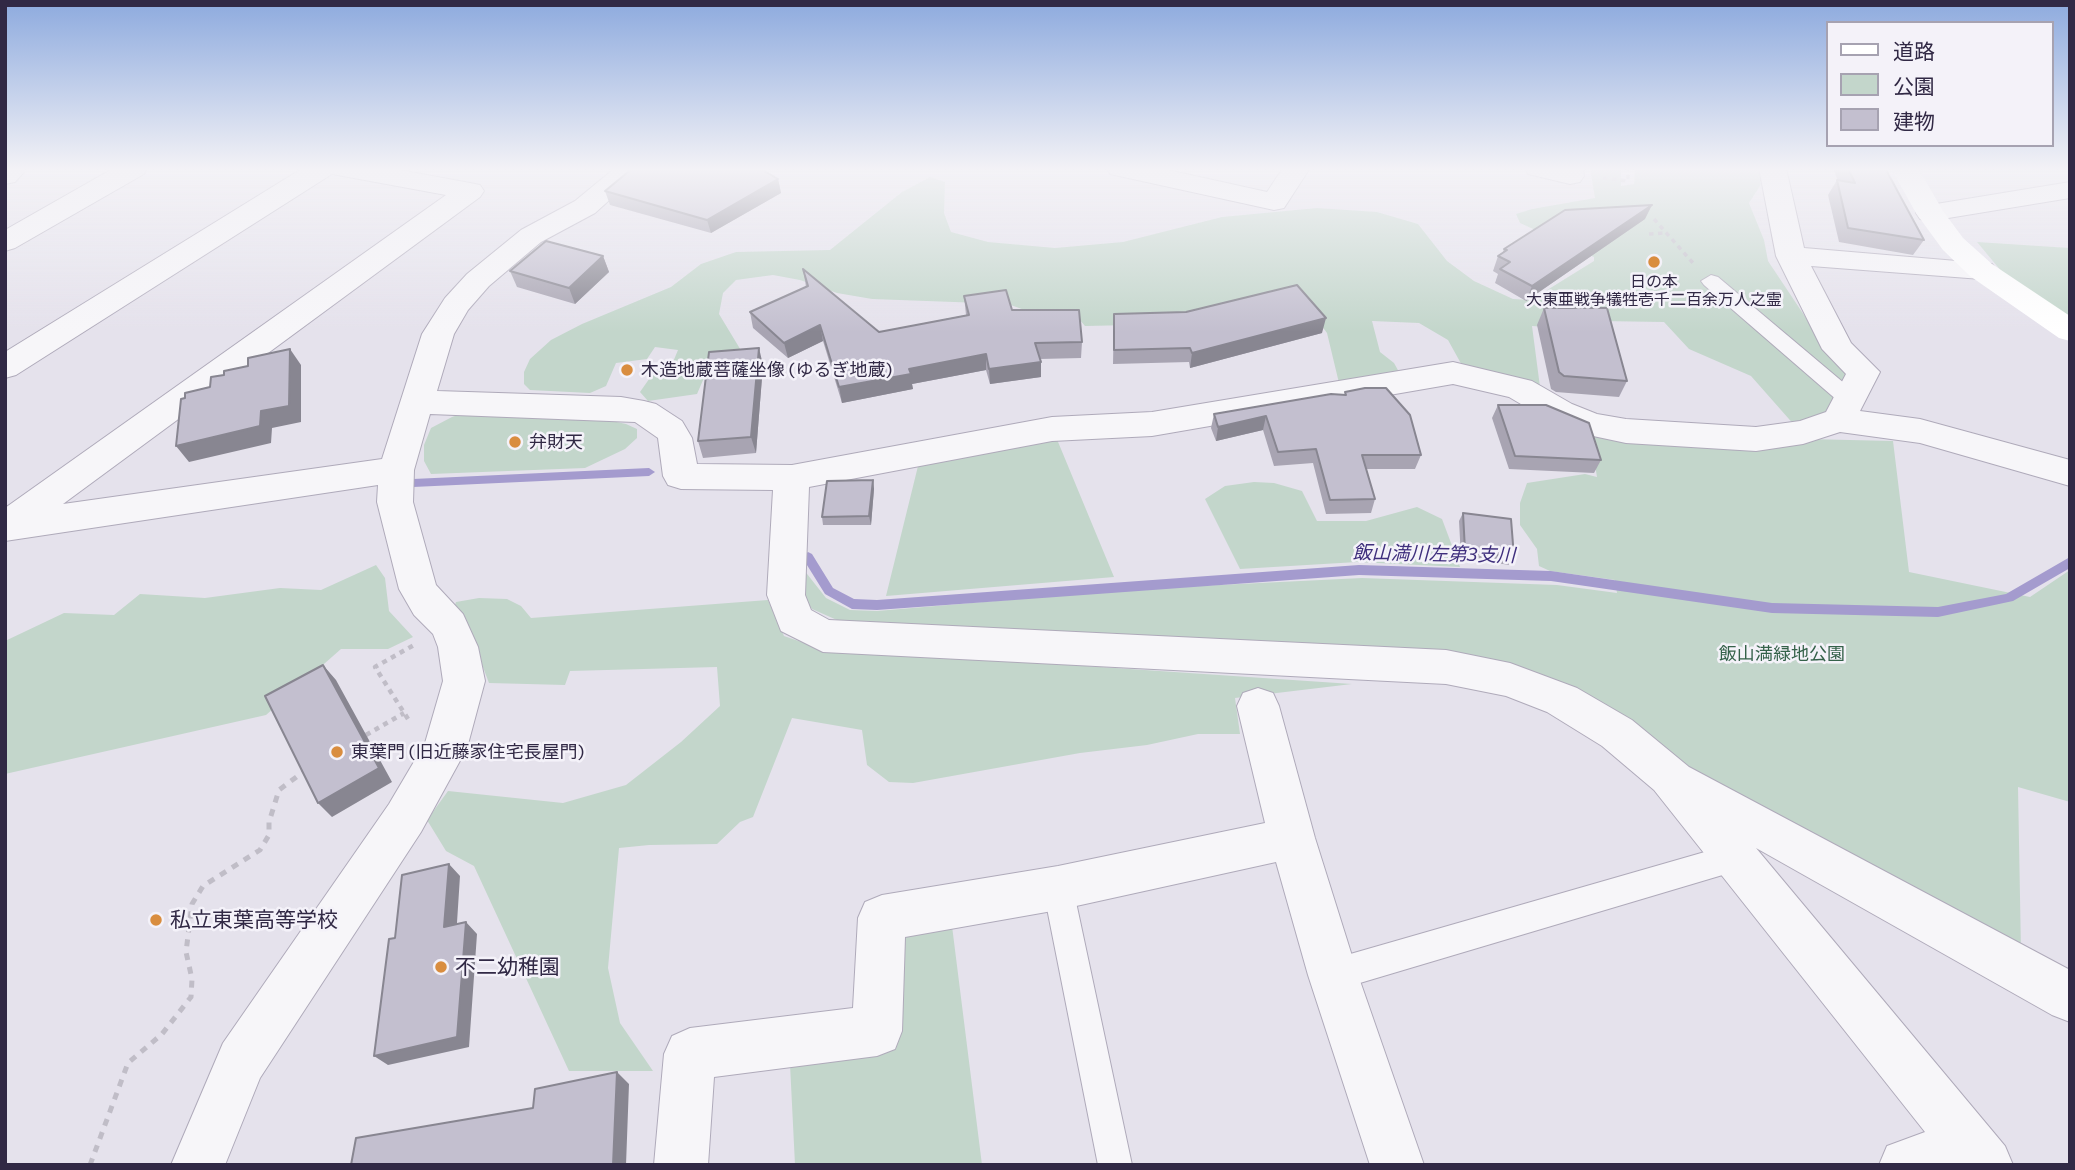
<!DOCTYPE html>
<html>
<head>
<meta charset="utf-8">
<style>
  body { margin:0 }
  #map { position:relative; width:2075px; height:1170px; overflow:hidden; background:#e5e2ec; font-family:Commissioner,"Noto Sans JP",sans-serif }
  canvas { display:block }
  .frame { position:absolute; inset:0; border:7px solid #312945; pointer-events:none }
  .legend { position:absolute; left:1826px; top:21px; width:228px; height:126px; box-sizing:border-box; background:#f4f2f9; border:2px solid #a6a2b1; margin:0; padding:9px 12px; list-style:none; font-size:21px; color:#312945 }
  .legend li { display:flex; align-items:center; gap:14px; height:35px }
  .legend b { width:35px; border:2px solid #a6a2b1 }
</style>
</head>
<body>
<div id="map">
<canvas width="2075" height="1170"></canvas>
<div class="frame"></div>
<ul class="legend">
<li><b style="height:9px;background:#fff"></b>道路</li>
<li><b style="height:19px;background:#c3d6cb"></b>公園</li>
<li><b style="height:19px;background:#c3bfcf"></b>建物</li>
</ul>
</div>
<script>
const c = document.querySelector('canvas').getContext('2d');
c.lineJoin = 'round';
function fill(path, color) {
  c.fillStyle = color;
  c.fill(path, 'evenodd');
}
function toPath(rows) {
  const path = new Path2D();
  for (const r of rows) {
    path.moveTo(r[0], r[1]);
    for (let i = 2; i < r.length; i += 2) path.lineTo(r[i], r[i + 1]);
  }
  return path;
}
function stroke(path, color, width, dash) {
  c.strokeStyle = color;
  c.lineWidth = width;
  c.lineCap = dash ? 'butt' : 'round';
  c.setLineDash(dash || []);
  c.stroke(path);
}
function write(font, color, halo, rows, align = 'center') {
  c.font = font + ' Commissioner,"Noto Sans JP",sans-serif';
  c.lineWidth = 5;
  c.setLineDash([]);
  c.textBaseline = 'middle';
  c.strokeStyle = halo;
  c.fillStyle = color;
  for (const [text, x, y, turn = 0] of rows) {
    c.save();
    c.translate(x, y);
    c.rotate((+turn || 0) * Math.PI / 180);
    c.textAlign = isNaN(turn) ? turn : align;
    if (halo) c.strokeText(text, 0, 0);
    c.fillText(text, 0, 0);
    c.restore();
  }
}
const green = toPath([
  [1590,168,1621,168,1621,186,1634,184,1635,168,1763,168,1760,186,1749,203,1764,240,1768,261,1816,333,1854,370,1829,414,1796,427,1751,376,1689,349,1664,322,1599,321,1601,331,1532,326,1540,387,1464,369,1448,340,1419,323,1372,321,1380,352,1394,363,1399,372,1339,383,1327,333,1296,292,1179,324,1085,326,1080,320,1052,320,1008,304,872,299,837,293,800,280,773,275,736,280,723,293,719,314,748,362,710,364,697,394,648,401,640,392,654,372,673,362,678,350,655,347,647,359,616,363,606,386,590,393,530,390,524,384,524,372,530,359,551,340,582,324,671,287,701,264,736,252,830,250,902,192,930,177,945,182,944,213,951,232,988,242,1055,248,1123,242,1222,217,1317,208,1377,212,1418,224,1447,261,1474,281,1513,299,1531,300,1594,261,1594,257,1520,223,1516,214,1532,209,1595,198],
  [1977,242,2070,248,2070,321,2012,284],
  [469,411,598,418,626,424,637,429,637,438,625,449,585,468,431,474,424,461,424,445,431,428,452,417],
  [1590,434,1893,441,1909,572,2030,597,2070,570,2070,802,2018,787,2021,952,1666,762,1568,690,846,624,812,609,799,592,800,565,826,598,850,610,877,611,1137,589,1362,578,1557,585,1617,593,1615,580,1550,571,1539,566,1537,549,1520,525,1520,503,1527,483,1585,474,1597,477],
  [1056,437,1114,577,886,596,919,462],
  [1254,482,1274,483,1302,491,1317,521,1366,521,1417,507,1442,519,1460,567,1357,562,1240,569,1205,499,1225,486],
  [376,565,385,578,389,611,413,637,388,649,341,649,266,715,5,774,5,641,64,613,114,615,140,594,205,598,280,588,321,590],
  [479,598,507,599,521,606,531,618,768,600,784,636,819,648,1352,684,1235,698,1240,734,1198,734,1147,745,1080,753,913,783,889,782,867,765,862,730,792,718,753,817,740,822,717,844,649,845,619,848,608,968,620,1023,653,1071,569,1071,474,866,446,851,427,820,448,791,563,803,626,785,681,742,720,706,717,667,570,671,565,685,489,683,470,633,453,610,456,602],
  [951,918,982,1165,795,1165,790,1064,889,1051,902,929]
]);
const stream = toPath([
  [649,468,655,472,649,476,413,487,407,483,413,479,649,468],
  [808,552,812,554,833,588,854,599,877,600,1359,565,1551,571,1772,603,1938,607,2006,594,2070,557,2070,568,2013,601,1938,617,1772,613,1551,581,1359,575,877,610,852,609,825,594,802,557,808,552]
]);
const pathFar2 = toPath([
  [1603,178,1628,181,1628,168],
  [1654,219,1693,263],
  [1649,234,1664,233]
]);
const pathFar1 = toPath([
  [532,445,563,444],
  [408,719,375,667,414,645],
  [366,735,404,713]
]);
const path = toPath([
  [90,1165,128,1063,162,1034,191,997,192,979,186,952,192,904,203,886,260,850,269,835,269,822,279,790,307,769]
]);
const lane = toPath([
  [1711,275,1718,277,1857,394,1860,399,1849,419,1841,421,1833,419,1830,414,1838,401,1704,285,1701,281,1711,275],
  [1736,843,1746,847,1751,857,1746,867,1736,871,1333,991,1322,986,1317,975,1322,964,1333,959,1736,843],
  [1058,874,1069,878,1073,888,1132,1165,1098,1165,1043,888,1047,878,1058,874]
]);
const street = toPath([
  [5,168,21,168,24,172,15,182,5,184,5,168],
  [114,168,147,168,144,174,15,248,5,251,5,230,114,168],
  [303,168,389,168,470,183,480,185,484,191,480,197,63,504,382,459,422,334,445,298,467,274,521,230,575,201,615,168,645,168,595,213,541,242,489,286,468,310,454,334,437,391,621,397,644,401,656,404,682,421,692,438,697,464,792,465,1052,417,1152,412,1453,362,1532,381,1572,404,1597,414,1626,419,1756,427,1800,421,1826,412,1846,374,1822,349,1776,256,1759,168,1786,168,1804,248,1992,264,1996,270,1992,276,1981,279,1811,266,1851,343,1880,372,1860,411,1920,419,2070,460,2070,486,1920,443,1840,432,1803,444,1756,451,1626,443,1579,433,1548,420,1509,397,1453,384,1152,436,1052,441,809,487,805,595,811,610,829,620,1446,650,1510,663,1577,688,1632,720,1689,767,2070,970,2070,1022,2052,1015,1756,848,2005,1146,2013,1165,1879,1165,1887,1146,1925,1132,1654,790,1602,746,1547,712,1506,696,1446,684,823,652,781,631,767,595,773,490,681,489,668,485,663,476,658,438,635,422,430,414,414,470,413,502,436,585,463,614,478,647,485,681,467,748,421,832,260,1078,225,1165,171,1165,223,1043,389,804,425,743,443,681,438,647,433,634,414,615,399,589,377,502,378,485,5,541,5,508,446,195,332,174,16,375,5,378,5,352,303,168],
  [1107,168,1159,168,1267,192,1283,168,1310,168,1284,208,1274,210,1110,174,1107,168],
  [1525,168,1583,168,1584,176,1580,182,1570,184,1528,174,1525,168],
  [2070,182,2070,198,1930,221,1920,219,1916,213,1920,207,1930,205,2070,182],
  [1258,688,1273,693,1279,706,1315,838,1358,975,1424,1165,1370,1165,1308,975,1276,862,1058,910,905,937,902,1031,895,1049,877,1056,714,1077,708,1165,654,1165,664,1054,672,1036,690,1028,853,1008,858,918,865,902,882,895,1058,866,1265,823,1237,706,1243,693,1258,688]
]);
const secondary = toPath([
  [1891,168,1918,168,1943,211,1963,238,1992,264,2070,316,2070,341,2059,338,1970,276,1943,250,1916,213,1891,168]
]);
const wall = toPath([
  [1833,168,1885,168,1924,240,1913,255,1839,242,1828,195,1837,180,1838,181],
  [778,179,781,193,711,233,610,205,605,191],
  [1645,219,1526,301,1495,283,1498,274,1493,271,1498,256,1502,254,1504,249],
  [603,256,609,272,575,304,517,287,510,271],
  [803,269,879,332,966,315,964,296,1012,310,1082,342,1081,358,1040,359,1041,377,990,384,986,370,912,384,913,389,842,403,823,341,788,358,753,328,750,312,806,287],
  [1544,308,1627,381,1619,397,1556,392,1551,389,1537,325],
  [1114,314,1322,333,1190,368,1189,362,1113,364],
  [763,365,756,453,703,458,698,441],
  [1345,392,1421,455,1415,469,1366,469,1375,499,1371,513,1326,514,1313,463,1274,466,1263,430,1216,441,1211,428,1214,414,1345,395],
  [1498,405,1601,460,1594,473,1509,469,1492,418],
  [873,480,874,489,871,525,823,525,822,517],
  [1463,513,1514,557,1510,565,1461,558,1459,521]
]);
const shadedWall = toPath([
  [778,179,781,193,711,233,707,220],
  [1652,205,1645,219,1526,301,1532,286],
  [603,256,609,272,575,304,569,288],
  [1326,318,1322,333,1190,368,1192,353],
  [820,325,823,341,788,358,784,343],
  [759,348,763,365,756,453,751,437],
  [290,349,301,365,301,422,272,428,271,443,189,462,176,446,261,411],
  [986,354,986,370,912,384,913,389,842,403,839,387,909,369],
  [1041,362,1041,377,990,384,989,369],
  [1266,416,1263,430,1216,441,1218,427],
  [873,480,874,489,871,525,869,516],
  [323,665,336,680,392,782,332,817,318,803],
  [449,864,460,876,456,938,444,927],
  [466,922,477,934,469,1047,388,1065,374,1056],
  [617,1072,629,1084,626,1165,613,1165]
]);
const building = toPath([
  [633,168,759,168,778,179,707,220,605,191,633,168],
  [1848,168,1885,168,1924,240,1848,228,1837,180,1855,183,1848,168],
  [1652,205,1532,286,1500,269,1510,262,1498,256,1507,250,1504,249,1565,210,1652,205],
  [546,241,603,256,569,288,510,271,546,241],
  [803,269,879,332,969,315,964,296,1006,290,1012,310,1079,310,1082,342,1035,343,1041,362,989,369,986,354,909,369,911,374,839,387,820,325,784,343,750,312,808,286,803,269],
  [1297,285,1326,318,1192,353,1190,348,1114,350,1114,314,1186,312,1297,285],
  [1544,308,1607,308,1627,381,1564,376,1559,372,1544,308],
  [759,348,751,437,698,441,709,352,759,348],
  [290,349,289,406,261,411,260,426,176,446,181,399,185,398,185,393,210,387,211,377,224,375,224,371,248,366,248,358,290,349],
  [1365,388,1386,388,1410,415,1421,455,1362,455,1375,499,1330,500,1316,449,1278,452,1266,416,1218,427,1214,414,1331,394,1346,395,1345,392,1365,388],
  [1498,405,1546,405,1589,423,1601,460,1515,456,1498,405],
  [873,480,869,516,822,517,827,481,873,480],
  [1463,513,1511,519,1514,557,1465,550,1463,513],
  [323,665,379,768,318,803,265,696,323,665],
  [449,864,444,927,466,922,457,1037,374,1056,389,939,395,938,402,875,449,864],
  [617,1072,613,1165,351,1165,356,1138,533,1108,535,1089,617,1072]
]);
const markers = [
  [1654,262,7,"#d98d3f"],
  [627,370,7,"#d98d3f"],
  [515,442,7,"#d98d3f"],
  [337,752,7,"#d98d3f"],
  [156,920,7,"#d98d3f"],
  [441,967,7,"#d98d3f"]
];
const farPoinames = [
  ["日の本",1654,282],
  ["大東亜戦争犠牲壱千二百余万人之霊",1654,300]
];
const poiNames = [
  ["木造地蔵菩薩坐像 (ゆるぎ地蔵)",641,370],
  ["弁財天",529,442],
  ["東葉門 (旧近藤家住宅長屋門)",351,752]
];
const parkNames = [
  ["飯山満緑地公園",1782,654]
];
const waterNames = [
  ["飯山満川左第3支川",1434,554,1]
];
const nearPoinames = [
  ["私立東葉高等学校",170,920],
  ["不二幼稚園",455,967]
];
fill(green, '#c3d6cb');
fill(stream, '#a49bce');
stroke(lane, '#afaaba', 2);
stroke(street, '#afaaba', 2);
stroke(pathFar2, '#c0bdc7', 3.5, [4.5, 4.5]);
stroke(pathFar1, '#c0bdc7', 4.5, [5, 5]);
stroke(path, '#c0bdc7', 5, [7, 7]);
fill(lane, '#f7f6f9');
fill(street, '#f7f6f9');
fill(secondary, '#fff');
fill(wall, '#a8a4b2');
fill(shadedWall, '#888691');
fill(building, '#c3bfcf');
stroke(building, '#888691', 2);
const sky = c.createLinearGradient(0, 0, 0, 332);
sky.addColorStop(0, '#8daade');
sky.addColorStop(0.51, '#f3f2f6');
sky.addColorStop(1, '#f3f2f600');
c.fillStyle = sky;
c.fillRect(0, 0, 2075, 332);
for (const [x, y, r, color] of markers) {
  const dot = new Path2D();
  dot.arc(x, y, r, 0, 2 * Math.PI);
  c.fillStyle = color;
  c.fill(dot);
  stroke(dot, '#f4f2f9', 2.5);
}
write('16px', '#312945', '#f4f2f9', farPoinames);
write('18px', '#312945', '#f4f2f9', poiNames, 'left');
write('18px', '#35624a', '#f4f2f9', parkNames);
write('italic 19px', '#3f2f7d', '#f4f2f9', waterNames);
write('21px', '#312945', '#f4f2f9', nearPoinames, 'left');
</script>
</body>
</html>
